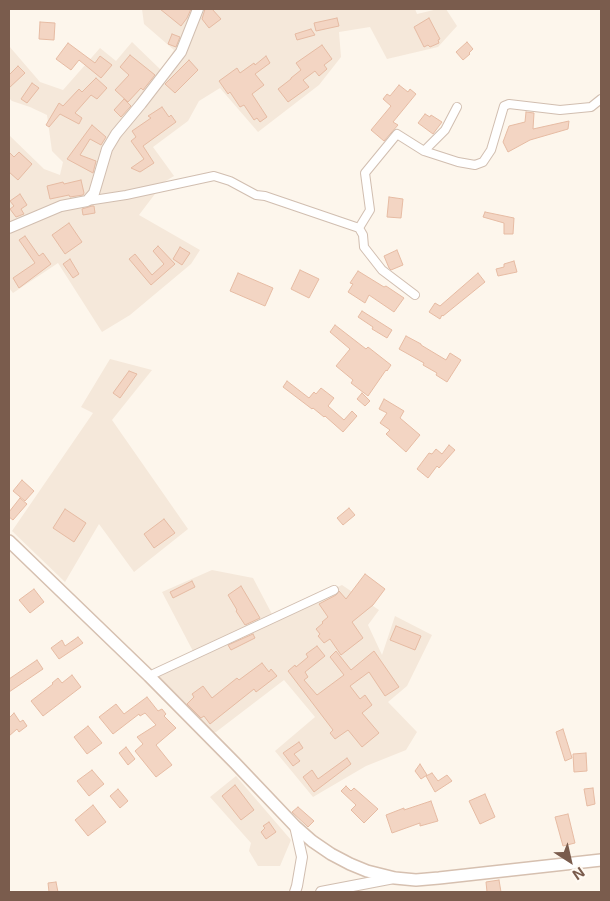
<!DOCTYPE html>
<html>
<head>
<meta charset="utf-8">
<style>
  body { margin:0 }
  #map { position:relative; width:610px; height:901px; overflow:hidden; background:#fdf6ec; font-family:Inter,sans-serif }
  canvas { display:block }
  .frame { position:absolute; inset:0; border:10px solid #7a5c4d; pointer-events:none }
  .north { position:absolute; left:545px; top:836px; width:50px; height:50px; -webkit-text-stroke:4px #fffaf3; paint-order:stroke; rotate:145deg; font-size:14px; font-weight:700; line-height:20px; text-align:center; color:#7a5c4d }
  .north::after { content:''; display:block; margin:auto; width:18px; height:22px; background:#7a5c4d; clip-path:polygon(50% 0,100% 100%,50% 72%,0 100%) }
</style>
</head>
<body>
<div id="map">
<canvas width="610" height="901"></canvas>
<div class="frame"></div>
<div class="north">N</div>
</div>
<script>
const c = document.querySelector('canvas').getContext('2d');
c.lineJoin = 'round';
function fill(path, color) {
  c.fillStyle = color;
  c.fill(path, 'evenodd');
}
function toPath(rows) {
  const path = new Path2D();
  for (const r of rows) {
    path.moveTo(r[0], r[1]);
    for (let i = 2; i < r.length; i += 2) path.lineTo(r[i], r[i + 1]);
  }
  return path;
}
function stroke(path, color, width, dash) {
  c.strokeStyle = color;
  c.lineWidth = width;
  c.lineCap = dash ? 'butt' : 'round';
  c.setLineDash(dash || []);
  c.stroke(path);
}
const residential = toPath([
  [142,9,415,9,417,14,438,9,446,9,457,26,438,47,387,59,370,27,339,32,341,57,319,85,258,132,220,88,199,101,188,121,153,147,174,176,164,182,139,215,200,250,191,264,130,315,102,332,58,263,13,293,9,288,9,135,44,169,60,175,63,162,52,151,47,115,30,107,12,101,9,98,9,46,40,82,63,90,100,48,116,61,132,42,161,70,174,50,144,24],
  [110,359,152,370,112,420,188,529,134,572,99,524,65,582,12,531,93,413,81,407],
  [212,570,253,578,273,616,342,585,379,610,368,625,382,655,395,616,432,635,407,686,388,702,417,732,406,750,366,766,313,797,275,751,315,717,284,680,216,732,207,734,151,679,195,655,162,592],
  [236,776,291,840,280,866,258,866,249,851,251,843,210,797]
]);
const building = toPath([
  [160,9,191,9,187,18,181,26,160,9],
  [205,9,212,9,221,19,209,28,202,19,205,9],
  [337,18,339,26,316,31,314,23,337,18],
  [429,18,440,39,438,40,439,43,430,47,428,45,424,47,414,27,429,18],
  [40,22,55,23,54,40,39,39,40,22],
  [311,29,315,35,297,40,295,34,311,29],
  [172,34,180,37,176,47,168,44,172,34],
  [467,42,473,49,469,53,470,54,463,60,456,52,467,42],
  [68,43,95,63,100,56,112,65,101,78,79,60,71,70,56,59,68,43],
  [322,45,332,59,324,65,327,69,319,76,315,71,303,80,309,87,288,102,278,89,291,79,291,78,301,70,296,63,322,45],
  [130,55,155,75,143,90,141,88,128,102,115,90,129,75,120,67,130,55],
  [266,56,270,63,255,74,264,85,252,94,267,117,260,122,257,118,254,120,244,105,240,107,230,92,228,94,219,81,237,68,240,73,254,63,255,65,266,56],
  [189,60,198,70,175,93,165,84,189,60],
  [18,66,25,73,9,88,9,75,18,66],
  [96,78,107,88,97,99,91,95,75,113,82,118,79,124,60,114,49,127,46,125,59,103,63,106,79,89,82,92,96,78],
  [32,83,39,88,27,103,21,99,32,83],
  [399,85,408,92,410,89,416,94,393,122,398,125,384,141,371,130,391,106,383,99,387,94,390,96,399,85],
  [124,99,131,106,121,117,114,110,124,99],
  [162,107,169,117,171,115,176,122,143,146,154,163,140,172,131,168,144,159,131,141,136,137,132,131,151,118,148,116,162,107],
  [526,112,534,113,533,129,569,121,568,129,530,140,508,152,503,142,509,126,525,122,526,112],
  [425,114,430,117,431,115,442,122,433,134,418,123,425,114],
  [92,125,106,137,101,145,90,139,80,155,96,161,93,173,67,159,92,125],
  [9,152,14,157,19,152,32,164,18,180,9,172,9,152],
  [81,180,84,193,83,195,70,197,69,195,50,199,47,186,63,182,64,184,81,180],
  [20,194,27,205,21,209,24,214,16,217,10,209,14,206,10,201,20,194],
  [389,197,403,199,401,218,387,217,389,197],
  [92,206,94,206,95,213,83,215,82,209,92,206],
  [485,212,514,218,513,234,504,234,504,223,483,217,485,212],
  [69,223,82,242,65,254,52,235,69,223],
  [25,236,39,256,43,253,51,264,19,288,13,278,35,263,19,240,25,236],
  [158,246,175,264,151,285,129,259,135,254,152,275,164,264,153,251,158,246],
  [180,247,190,253,182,265,173,259,180,247],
  [397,250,403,265,391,270,389,268,384,256,397,250],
  [70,259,79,274,73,278,63,264,70,259],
  [514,261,517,272,498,276,496,269,504,267,504,264,514,261],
  [300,270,319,279,309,298,291,289,300,270],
  [358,271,384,287,386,286,404,298,394,312,369,295,365,303,348,292,353,284,350,283,358,271],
  [238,273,273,288,265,306,230,291,238,273],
  [478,273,485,282,443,316,442,315,440,319,429,312,435,303,440,306,478,273],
  [362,311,392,330,387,338,372,329,373,327,358,317,362,311],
  [335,325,366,349,368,347,391,365,387,371,386,370,368,396,351,383,353,380,336,366,350,349,330,332,335,325],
  [406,336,421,344,421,345,446,360,450,353,461,360,447,382,436,375,437,373,423,365,424,363,399,349,406,336],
  [129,371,137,374,120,398,113,393,129,371],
  [287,381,309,398,314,392,316,394,321,388,334,398,328,406,344,420,352,411,357,416,343,432,325,416,324,417,313,408,312,409,283,387,287,381],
  [362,393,370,401,365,406,357,399,362,393],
  [384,399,404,411,400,418,420,435,406,452,386,434,390,430,380,423,387,413,379,409,384,399],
  [449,445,455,450,439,468,437,466,428,478,417,469,429,453,432,454,436,449,442,454,449,445],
  [22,480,34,491,25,501,13,491,22,480],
  [20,498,27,504,13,520,9,517,9,512,20,498],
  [349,508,355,515,343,525,337,518,349,508],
  [65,509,86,523,74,542,53,528,65,509],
  [164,519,175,533,154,548,144,534,164,519],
  [365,574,385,589,373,605,352,622,363,638,341,655,330,639,324,643,318,636,320,634,316,629,323,623,322,622,328,617,319,604,336,595,339,591,346,599,365,574],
  [192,581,195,587,173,598,170,592,192,581],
  [241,586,260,618,245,625,236,611,237,610,228,595,241,586],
  [34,589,44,602,30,613,19,600,34,589],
  [396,626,421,636,415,650,390,640,396,626],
  [253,634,255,638,231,650,228,645,253,634],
  [78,637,83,643,59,659,51,648,62,640,65,646,78,637],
  [317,646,325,656,305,672,308,677,304,680,317,695,344,675,330,657,336,651,351,670,374,651,399,687,385,696,369,672,350,686,360,699,365,695,372,705,362,713,379,733,362,747,348,730,335,739,330,733,333,730,288,671,295,665,296,667,308,657,306,654,317,646],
  [37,660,43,669,9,692,9,679,37,660],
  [262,663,269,672,271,669,277,676,256,692,254,689,210,724,204,716,201,718,187,704,194,697,192,694,203,686,212,698,237,678,239,680,262,663],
  [72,675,81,687,43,716,31,701,53,684,52,683,58,678,62,683,72,675],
  [147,697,158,711,162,709,166,714,164,716,176,728,156,745,172,765,156,777,135,751,143,744,137,737,156,725,145,713,140,716,139,714,113,734,99,717,116,704,124,714,147,697],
  [14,713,20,722,23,720,27,726,19,732,17,729,9,736,9,718,14,713],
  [88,726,102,743,87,754,74,737,88,726],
  [563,729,572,758,565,761,556,732,563,729],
  [299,742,303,748,294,754,300,761,293,766,283,753,299,742],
  [126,747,135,759,128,765,119,753,126,747],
  [586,753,587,771,574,772,573,754,586,753],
  [347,758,351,764,314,792,303,777,312,770,318,779,347,758],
  [420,764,427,775,421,779,415,771,420,764],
  [92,770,104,784,89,796,77,781,92,770],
  [432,773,438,781,447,775,452,781,435,792,426,776,432,773],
  [235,785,254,810,241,820,222,796,235,785],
  [346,786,351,791,354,788,378,809,364,823,351,810,356,805,341,791,346,786],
  [593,788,595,804,587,806,584,789,593,788],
  [118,789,128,801,120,808,110,796,118,789],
  [485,794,495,817,480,824,469,801,485,794],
  [431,801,438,821,420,826,420,823,392,833,386,815,404,808,404,810,431,801],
  [93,805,106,822,88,836,75,820,93,805],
  [298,807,314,821,308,827,292,812,298,807],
  [568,814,575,843,563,846,555,817,568,814],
  [269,822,276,832,266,839,261,832,265,828,263,826,269,822],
  [499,880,501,892,487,892,486,882,499,880],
  [56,882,58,892,49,892,48,883,56,882]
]);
const minor = toPath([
  [424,151,445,130,457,107],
  [87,201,126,195,214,176,230,181,256,195,265,196,359,228,363,235,364,247,382,270,415,295],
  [359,228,370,210,365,173,397,134,424,151,458,162,475,165,483,162,491,150,504,106,509,104,560,110,591,107,601,99],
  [149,676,334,590]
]);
const tertiary = toPath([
  [9,228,61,206,87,201,94,193,107,149,116,134,141,104,181,52,198,9],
  [295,892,297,886,302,857,295,826],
  [321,892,394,878]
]);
const secondary = toPath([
  [9,541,149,676,235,763,295,826,312,841,331,854,350,864,367,871,395,878,416,880,439,878,601,860]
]);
fill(residential, '#f5e8da');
fill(building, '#f3d5c3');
stroke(building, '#e6bba3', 1);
stroke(minor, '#d1beb0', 10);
stroke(tertiary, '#d1beb0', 12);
stroke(secondary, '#d6c0b0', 14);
stroke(minor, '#fff', 8);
stroke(tertiary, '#fff', 10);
stroke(secondary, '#fff', 11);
</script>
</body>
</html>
